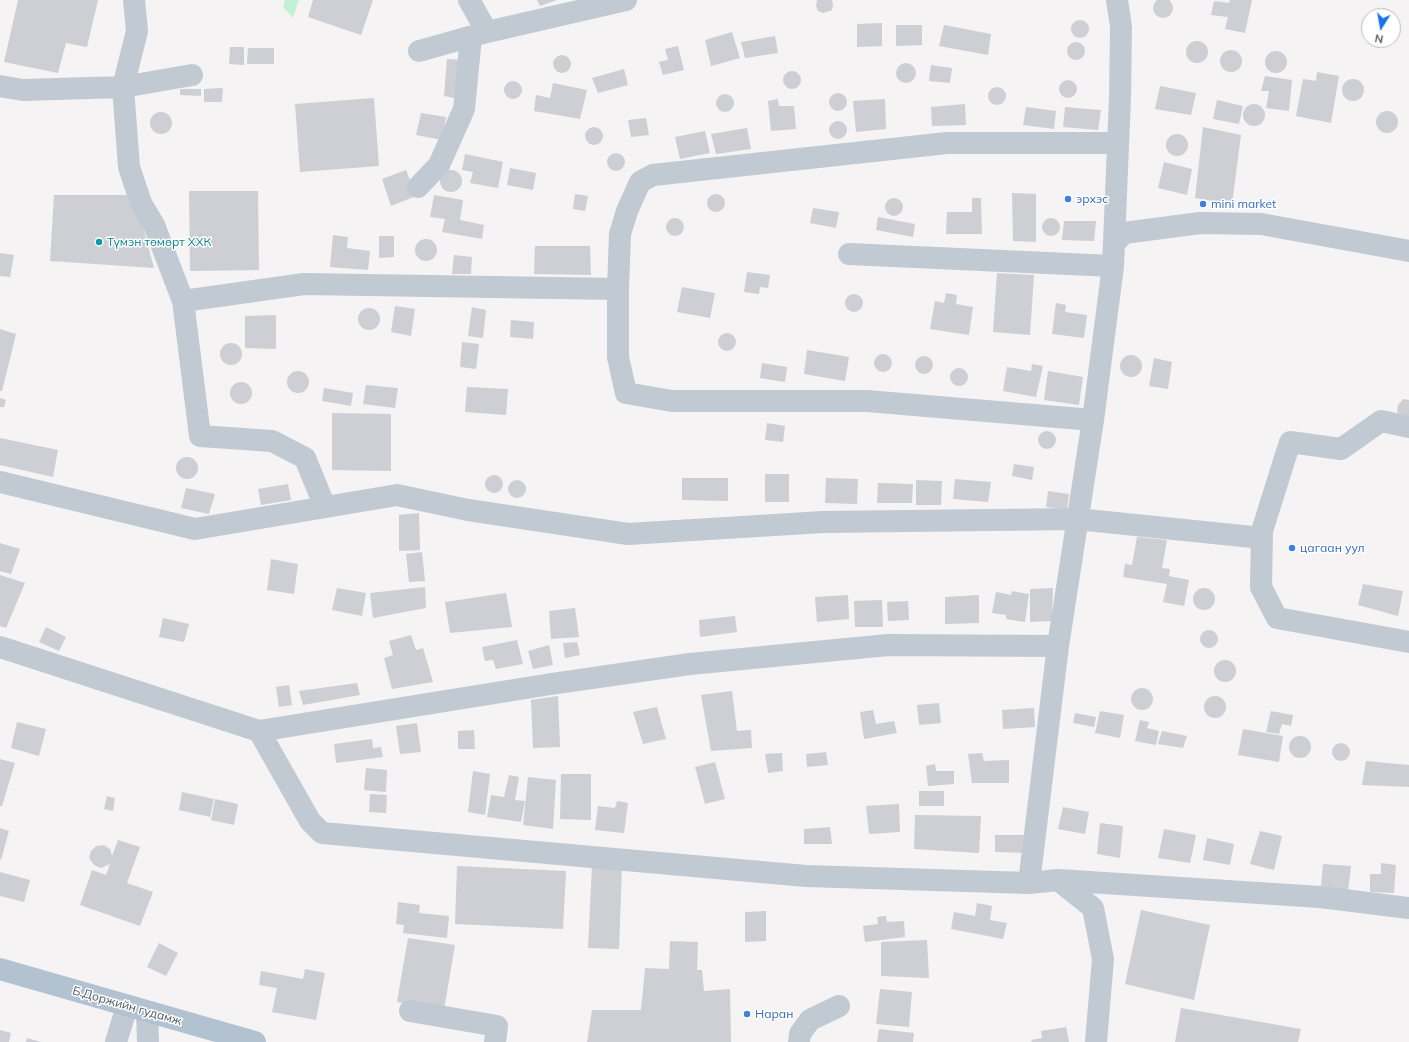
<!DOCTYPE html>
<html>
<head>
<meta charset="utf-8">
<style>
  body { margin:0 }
  #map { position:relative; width:1409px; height:1042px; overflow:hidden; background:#f5f3f3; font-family:Mulish,sans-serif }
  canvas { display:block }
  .north { position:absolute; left:1361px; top:8px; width:40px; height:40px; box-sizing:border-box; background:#fff; border:1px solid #b7bbc0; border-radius:50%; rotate:191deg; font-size:11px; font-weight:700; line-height:16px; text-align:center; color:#4a5661 }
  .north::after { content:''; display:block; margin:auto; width:14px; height:18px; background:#1a73e8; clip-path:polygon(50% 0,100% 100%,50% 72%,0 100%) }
</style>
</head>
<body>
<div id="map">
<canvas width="1409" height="1042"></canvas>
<div class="north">N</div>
</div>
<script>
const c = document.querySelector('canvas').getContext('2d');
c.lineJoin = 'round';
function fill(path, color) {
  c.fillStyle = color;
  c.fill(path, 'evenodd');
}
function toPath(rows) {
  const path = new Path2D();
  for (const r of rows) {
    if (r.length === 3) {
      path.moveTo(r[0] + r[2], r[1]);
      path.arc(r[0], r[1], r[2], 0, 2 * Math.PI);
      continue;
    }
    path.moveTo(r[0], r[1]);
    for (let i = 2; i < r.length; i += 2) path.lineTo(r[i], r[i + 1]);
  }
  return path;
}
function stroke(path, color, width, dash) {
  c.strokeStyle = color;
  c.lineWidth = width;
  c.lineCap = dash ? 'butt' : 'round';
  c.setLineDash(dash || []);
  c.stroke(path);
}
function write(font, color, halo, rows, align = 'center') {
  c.font = font + ' Mulish,sans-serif';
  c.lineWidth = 3;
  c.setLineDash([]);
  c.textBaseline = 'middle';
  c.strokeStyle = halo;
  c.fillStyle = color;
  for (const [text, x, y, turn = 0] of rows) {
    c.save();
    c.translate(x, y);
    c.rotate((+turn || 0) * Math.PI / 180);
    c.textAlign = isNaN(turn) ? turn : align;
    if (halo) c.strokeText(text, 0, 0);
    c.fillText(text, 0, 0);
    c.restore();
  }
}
const green = toPath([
  [285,0,299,0,293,18,283,7]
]);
const building = toPath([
  [1163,8,10],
  [18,0,98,0,87,47,66,43,58,73,4,62],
  [313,0,373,0,361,35,308,17],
  [537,0,557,0,540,6],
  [817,0,832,0,833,5,832,10,823,13,818,11,816,6],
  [1230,0,1252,0,1245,33,1225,29,1228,17,1211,15,1214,1,1229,3],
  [1080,29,9],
  [882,23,882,46,857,47,857,24],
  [896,25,922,25,922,45,896,46],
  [944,25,991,34,988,55,939,46],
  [732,32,740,58,711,66,705,40],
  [775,36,778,53,745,58,741,42],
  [1197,52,11],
  [1076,51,9],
  [678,46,684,70,663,75,659,62,668,60,665,49],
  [230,47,244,47,244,65,229,64],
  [248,48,274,48,274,64,247,64],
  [1231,61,11],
  [1276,62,11],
  [562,64,9],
  [447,59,464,60,460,99,444,96],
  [906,73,10],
  [931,65,952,68,950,83,929,81],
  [624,69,628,85,598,93,592,78],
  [792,80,9],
  [1317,72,1339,76,1331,123,1296,116,1303,79,1316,81],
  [1265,76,1292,80,1289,111,1266,108,1269,91,1261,91],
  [1353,90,11],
  [1068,89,9],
  [513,90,9],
  [553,83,587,90,580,119,534,111,536,95,550,98],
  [1160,86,1196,93,1191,115,1155,109],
  [997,96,9],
  [223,88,222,102,204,102,204,89],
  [180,89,201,89,201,96,180,95],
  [838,102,9],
  [725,103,9],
  [374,98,379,166,300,172,295,104],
  [778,99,779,106,794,106,796,129,771,131,768,101],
  [885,99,886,129,856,132,853,101],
  [1217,100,1243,106,1239,124,1213,119],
  [965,104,966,125,932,126,931,107],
  [1254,115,11],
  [1026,107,1056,111,1054,129,1023,125],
  [1065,107,1101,110,1098,130,1063,127],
  [1387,122,11],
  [161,123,11],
  [421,113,446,117,442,140,416,135],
  [646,118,649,135,631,137,628,120],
  [838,130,9],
  [1203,127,1241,135,1232,204,1195,198],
  [594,136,9],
  [747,128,751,149,716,154,711,134],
  [705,131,710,153,680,159,675,137],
  [1177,145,11],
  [616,162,9],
  [465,154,503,162,498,188,470,183,473,172,462,170],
  [1164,162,1192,169,1187,195,1158,188],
  [510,168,536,173,533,190,507,185],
  [406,170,416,196,391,206,382,179],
  [451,181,11],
  [189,191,258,191,259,270,190,271],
  [1012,193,1036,194,1036,242,1013,241],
  [575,194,588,196,585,211,573,209],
  [716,203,9],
  [54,195,127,195,142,223,154,268,50,261],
  [434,195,463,200,460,220,484,225,482,239,442,232,445,219,430,217],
  [972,198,981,198,982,234,946,234,947,212,972,212],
  [894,207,9],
  [813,208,839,212,836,228,810,223],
  [878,217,915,224,913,237,876,230],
  [1051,227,9],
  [675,227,9],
  [1064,221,1096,221,1094,241,1062,240],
  [333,235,348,237,347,248,370,251,368,270,330,267],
  [379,236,394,236,394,257,379,258],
  [426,250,11],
  [535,246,590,246,591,275,534,274],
  [0,253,14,255,10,277,0,276],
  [454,255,472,257,471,274,452,274],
  [747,272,770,275,768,288,760,287,759,294,744,292],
  [997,273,1034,275,1030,335,993,332],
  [682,287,715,293,710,318,677,312],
  [946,293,957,295,956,304,973,307,969,335,930,329,935,301,944,303],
  [854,303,9],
  [1056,303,1066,305,1065,312,1087,315,1084,338,1052,334],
  [395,306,415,309,411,336,391,332],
  [472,307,486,310,483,338,468,336],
  [369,319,11],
  [276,315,276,349,245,348,245,316],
  [511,320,534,322,533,339,510,337],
  [0,329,16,334,2,391,0,391],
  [727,342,9],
  [462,342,479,344,476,369,460,367],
  [231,354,11],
  [807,350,849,357,845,381,804,374],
  [883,363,9],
  [1131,366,11],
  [924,365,9],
  [1154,358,1172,362,1168,389,1149,386],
  [762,363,787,367,785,382,760,378],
  [1032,364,1043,366,1036,397,1003,391,1007,367,1031,371],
  [959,377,9],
  [298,382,11],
  [1048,371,1083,377,1079,405,1044,400],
  [241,393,11],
  [366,385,398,388,395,408,363,404],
  [467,387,508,389,506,415,465,412],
  [324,388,353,393,351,406,322,401],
  [0,398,6,400,4,407,0,407],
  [1403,399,1409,400,1409,418,1403,418,1397,412,1398,405],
  [332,413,391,414,391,471,332,470],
  [767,423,785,426,783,442,765,440],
  [1047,440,9],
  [0,438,58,450,53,477,0,465],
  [187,468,11],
  [1014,464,1034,467,1032,480,1012,476],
  [765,474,789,474,789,502,765,502],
  [494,484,9],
  [682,478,728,478,728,501,682,500],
  [826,478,858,479,857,504,825,503],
  [955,479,991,482,988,502,953,499],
  [916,480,942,481,941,505,916,505],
  [517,489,9],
  [878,483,913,484,912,503,877,503],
  [288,484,291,500,261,505,258,489],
  [186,488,215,494,209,514,181,508],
  [1048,491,1069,494,1067,509,1046,507],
  [419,513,420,550,399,551,399,515],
  [1137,537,1167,540,1162,568,1170,569,1169,576,1189,580,1184,606,1163,602,1167,584,1123,577,1125,564,1132,565],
  [0,543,20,549,11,574,0,571],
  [422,552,425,581,409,582,406,554],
  [271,559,298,564,294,594,267,590],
  [0,575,25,583,6,628,0,626],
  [1363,584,1403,591,1398,616,1358,605],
  [425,587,426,608,373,618,370,593],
  [337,588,366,593,362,616,332,610],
  [1053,588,1052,621,1030,622,1030,589],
  [1204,599,11],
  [1012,591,1029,594,1025,622,1006,619,1006,615,992,613,996,592,1011,595],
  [506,593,512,627,450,633,445,602],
  [848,595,849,619,817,622,815,597],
  [979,595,979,623,945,624,945,597],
  [882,600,883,627,855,627,854,601],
  [908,601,909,620,888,621,887,602],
  [575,608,579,637,551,639,549,611],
  [735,616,737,632,700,637,699,620],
  [163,618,189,624,184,642,159,637],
  [46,627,66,637,59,651,39,642],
  [1209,639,9],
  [411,635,416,650,423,648,433,682,392,689,384,658,393,655,389,641],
  [517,640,523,664,496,669,493,660,485,661,482,647],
  [577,642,580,655,565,658,563,643],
  [549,645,553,665,533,669,528,651],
  [1225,671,11],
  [357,683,360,695,303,705,299,691],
  [289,685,292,705,279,707,276,687],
  [1142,699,11],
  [732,691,737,731,751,730,752,748,711,751,701,695],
  [558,696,560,747,533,748,531,700],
  [1215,707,11],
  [939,703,941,723,919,725,917,705],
  [657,707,666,739,643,744,633,712],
  [1034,708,1035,727,1003,729,1002,710],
  [873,710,876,724,894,721,897,733,864,739,860,712],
  [1100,711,1124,715,1120,738,1095,733],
  [1271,711,1293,715,1291,726,1282,724,1279,734,1266,732],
  [1075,713,1096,717,1094,727,1073,723],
  [1140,720,1149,722,1147,728,1159,731,1156,745,1135,741],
  [17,722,46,729,39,756,11,748],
  [417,723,421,752,400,754,396,726],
  [1243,729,1283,736,1279,762,1238,755],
  [474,730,475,749,458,749,458,731],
  [1162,731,1187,736,1183,748,1158,744],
  [1300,747,11],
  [372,739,373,748,381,747,383,757,336,763,334,744],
  [1341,752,9],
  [826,752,828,765,807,767,806,754],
  [782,753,783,771,768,773,765,754],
  [982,753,984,761,1009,760,1009,783,972,783,968,754],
  [0,759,15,763,2,806,0,806],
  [1366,761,1409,765,1409,787,1362,785],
  [715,762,725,799,705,804,695,767],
  [935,764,936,771,954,771,954,784,928,786,926,766],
  [366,768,387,770,386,792,364,790],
  [473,771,490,774,485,815,468,812],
  [561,774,591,774,591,820,560,819],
  [509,775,519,777,515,800,525,801,521,822,487,817,491,795,504,797],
  [528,777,556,780,553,829,523,825],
  [919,791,944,791,944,806,919,806],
  [182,792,214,799,210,817,179,810],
  [370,794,387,795,386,813,369,812],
  [107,796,115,798,113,811,104,809],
  [215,799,238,804,234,825,211,820],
  [617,801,628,803,624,833,595,830,598,806,615,808],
  [899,804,900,832,869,834,866,806],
  [1063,807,1089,812,1085,834,1058,829],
  [915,815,981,816,979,853,914,849],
  [1100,823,1123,826,1120,858,1097,854],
  [830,827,832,844,804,844,804,829],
  [0,828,9,831,1,860,0,859],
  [1164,829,1196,835,1190,863,1158,858],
  [1260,831,1282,836,1274,870,1250,864],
  [995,835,1026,835,1026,853,995,852],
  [1207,838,1234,844,1230,865,1203,860],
  [118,840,140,847,127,883,153,892,140,926,80,905,92,870,106,875,110,864,101,868,94,865,89,858,91,851,96,846,104,845,110,849,112,856],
  [1381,863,1396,865,1394,893,1370,892,1370,874,1381,874],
  [1323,864,1351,866,1347,900,1320,897],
  [592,865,622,866,619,949,588,948],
  [457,866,566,871,563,929,455,924],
  [0,872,30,880,24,902,0,896],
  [398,902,420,905,419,913,449,916,447,938,403,933,404,925,396,924],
  [977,903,992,906,990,920,1007,923,1003,939,951,929,954,912,975,916],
  [1141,910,1210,925,1194,1000,1125,984],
  [766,911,766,941,745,942,745,912],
  [886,916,887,922,904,921,905,937,865,942,863,926,878,924,877,917],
  [408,938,455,945,444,1010,397,1002],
  [927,940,929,978,881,976,881,942],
  [670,941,698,942,697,970,702,970,704,991,730,989,731,1042,587,1042,592,1010,641,1010,645,968,669,969],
  [159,943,178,953,166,976,147,967],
  [305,969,325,973,316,1020,272,1012,277,988,259,985,261,971,303,979],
  [880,989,912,992,909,1027,876,1024],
  [1181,1008,1301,1029,1298,1042,1175,1042],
  [1066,1027,1069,1042,1032,1042,1031,1040,1042,1038,1041,1031],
  [879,1029,914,1033,913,1042,877,1042],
  [0,1030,11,1033,9,1042,0,1042],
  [27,1038,41,1042,26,1042]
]);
const minor = toPath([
  [469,0,487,32],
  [419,51,487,32,626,0],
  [192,75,123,87,129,167,141,203,154,225,183,301,200,436,272,441,305,458,325,507],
  [0,86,23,90,123,87,137,31,134,0],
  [418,187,439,165,464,109,471,37],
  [1115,243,1124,233,1200,223,1261,224,1409,251],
  [849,254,1113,266],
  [618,289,620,234,627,211,640,182,653,175,947,143,1117,143],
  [183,301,304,284,618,289,618,357,626,393,672,401,867,401,1093,420],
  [1409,427,1381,421,1341,449,1290,442,1262,531,1261,587,1277,618,1409,642],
  [0,482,195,529,397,495,468,510,628,534,823,522,1077,519,1262,538],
  [0,647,259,731,551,684,690,664,888,645,1058,646],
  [259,731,310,821,322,833,806,876,1029,883],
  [1058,880,1320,897,1409,908],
  [410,1011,497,1026,495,1042],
  [147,1012,148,1042],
  [116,1042,127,1006],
  [799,1042,800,1034,810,1020,839,1006],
  [1096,1042,1103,959,1093,908,1058,880,1029,883,1058,646,1093,420,1113,266,1120,98,1121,27,1117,0]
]);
const major = toPath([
  [0,969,255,1042]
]);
const markers = [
  [1068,199,4,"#3f7fe0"],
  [1203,204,4,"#3f7fe0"],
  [99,242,4,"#0f9aa8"],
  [1292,548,4,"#3f7fe0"],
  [747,1014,4,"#3f7fe0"]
];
const shopNames = [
  ["эрхэс",1076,199],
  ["mini market",1211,204],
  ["цагаан уул",1300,548],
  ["Наран",755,1014]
];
const cultureNames = [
  ["Түмэн төмөрт ХХК",107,242]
];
const streetNames = [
  ["Б.Доржийн гудамж",127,1006,16]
];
fill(green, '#c3f1d5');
fill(building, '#cdcfd5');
stroke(minor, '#c1cad2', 22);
stroke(major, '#b3c2d1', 22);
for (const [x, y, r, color] of markers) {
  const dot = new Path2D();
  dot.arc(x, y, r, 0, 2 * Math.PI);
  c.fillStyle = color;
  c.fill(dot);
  stroke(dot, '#fff', 1.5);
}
write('12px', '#366cbe', '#fff', shopNames, 'left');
write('12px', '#0d838f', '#fff', cultureNames, 'left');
write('12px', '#4a5661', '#fff', streetNames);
</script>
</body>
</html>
